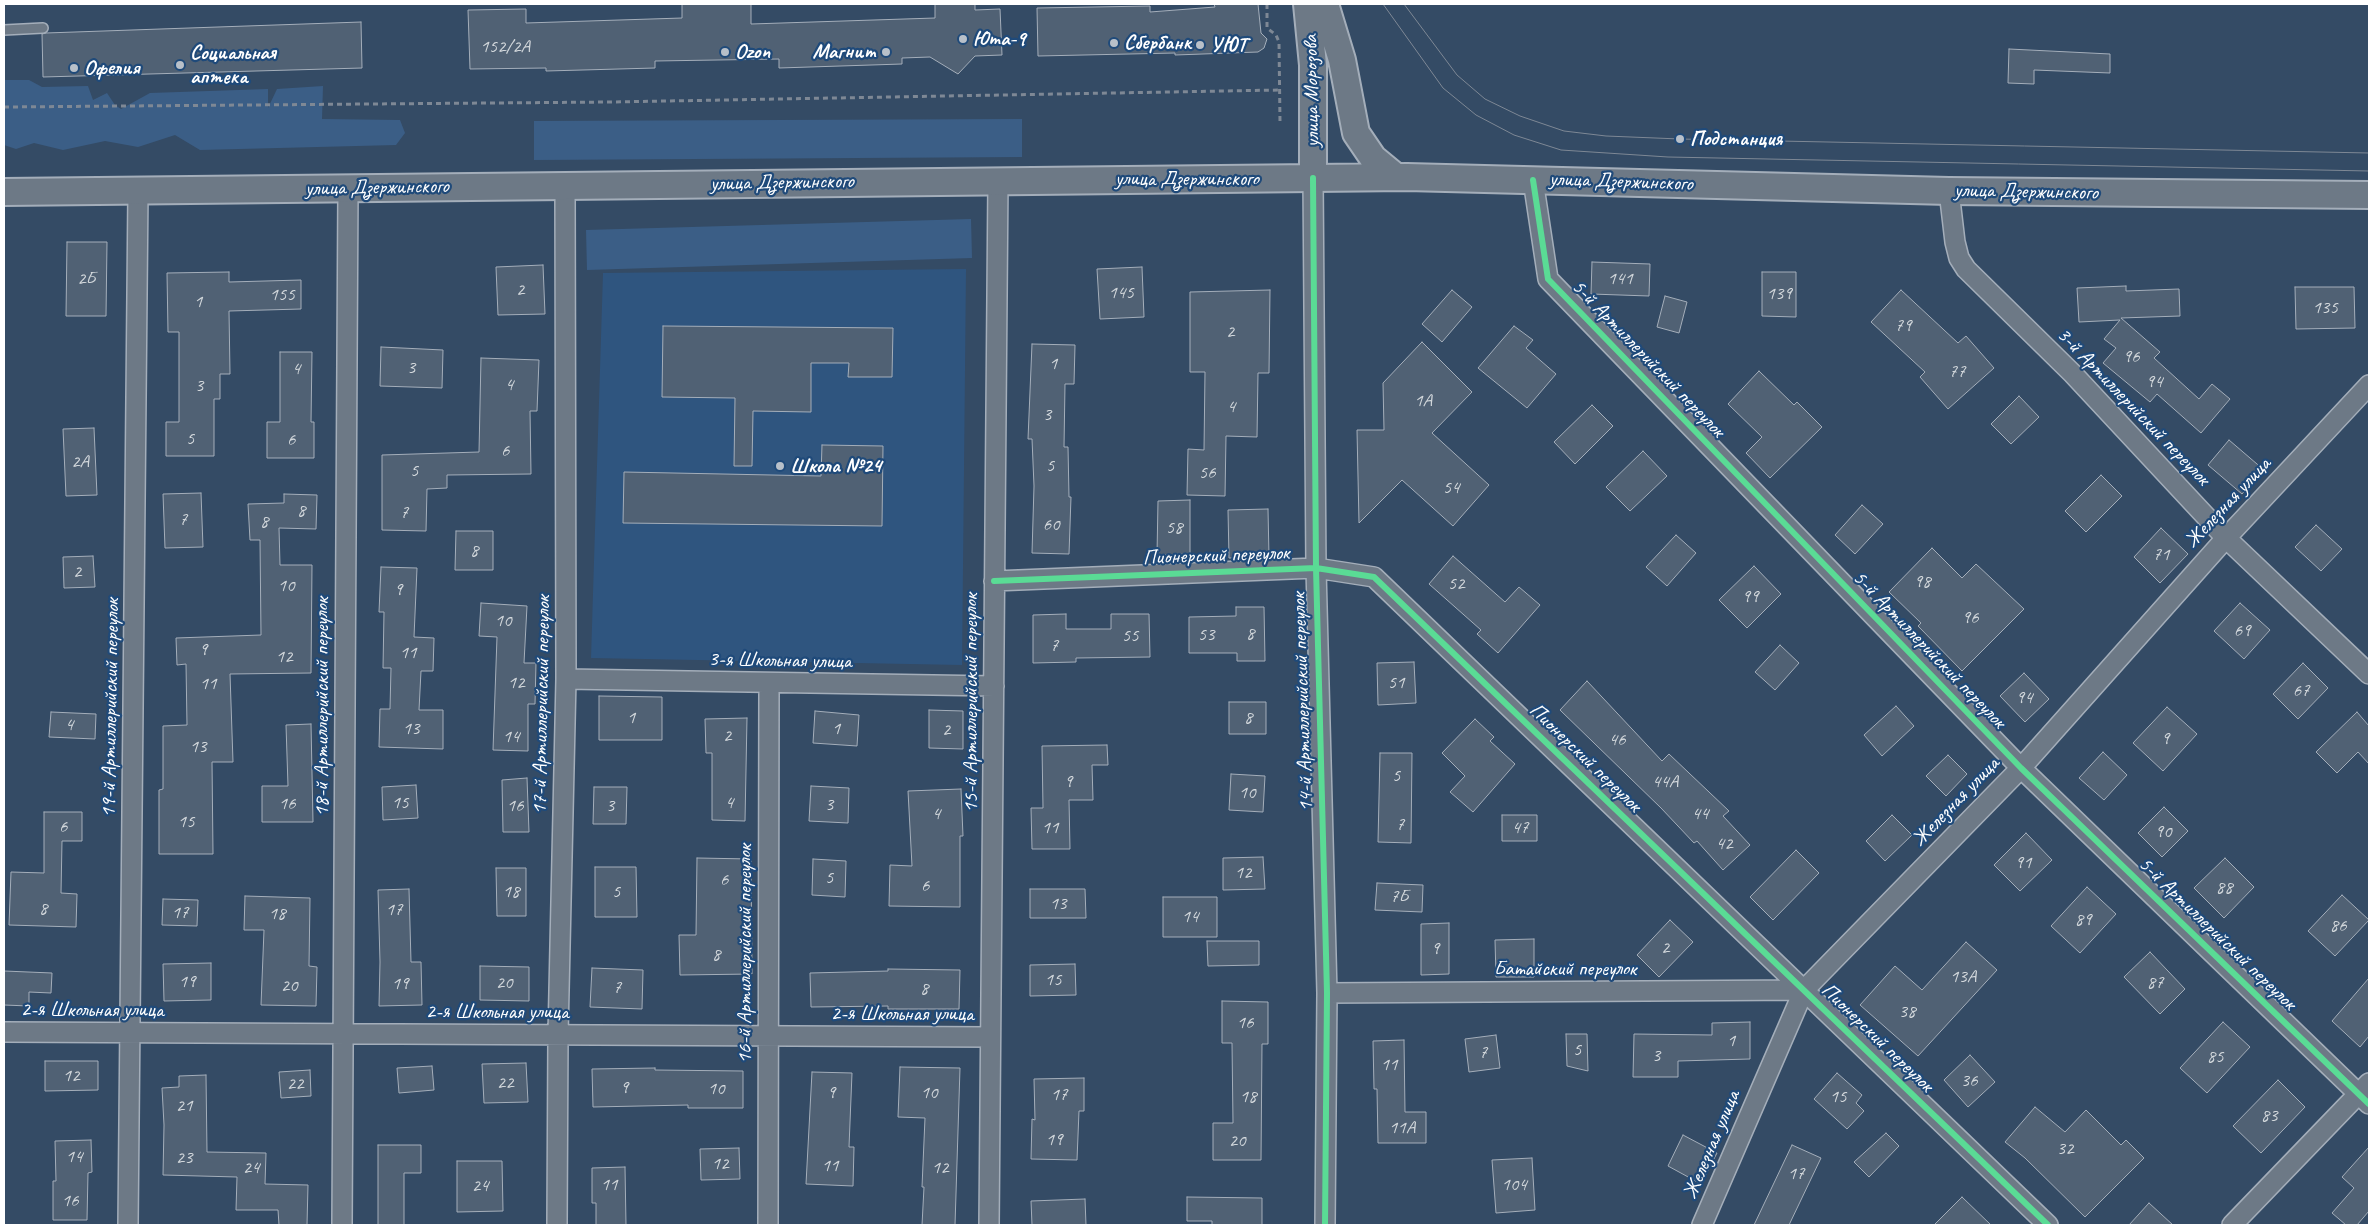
<!DOCTYPE html>
<html>
<head>
<meta charset="utf-8">
<style>
  body { margin:0 }
  #map { position:relative; width:2373px; height:1229px; overflow:hidden; background:#344b65; font-family:Caveat,sans-serif }
  canvas { display:block }
  .frame { position:absolute; inset:0; border:5px solid #fff; pointer-events:none }
</style>
</head>
<body>
<div id="map">
<canvas width="2373" height="1229"></canvas>
<div class="frame"></div>
</div>
<script>
const c = document.querySelector('canvas').getContext('2d');
c.lineJoin = 'round';
function fill(path, color) {
  c.fillStyle = color;
  c.fill(path, 'evenodd');
}
function toPath(rows) {
  const path = new Path2D();
  for (const r of rows) {
    path.moveTo(r[0], r[1]);
    for (let i = 2; i < r.length; i += 2) path.lineTo(r[i], r[i + 1]);
  }
  return path;
}
function stroke(path, color, width, dash) {
  c.strokeStyle = color;
  c.lineWidth = width;
  c.lineCap = dash ? 'butt' : 'round';
  c.setLineDash(dash || []);
  c.stroke(path);
}
function write(font, color, halo, rows, align = 'center') {
  c.font = font + ' Caveat,sans-serif';
  c.lineWidth = 4.5;
  c.setLineDash([]);
  c.textBaseline = 'middle';
  c.strokeStyle = halo;
  c.fillStyle = color;
  for (const [text, x, y, turn = 0] of rows) {
    c.save();
    c.translate(x, y);
    c.rotate((+turn || 0) * Math.PI / 180);
    c.textAlign = isNaN(turn) ? turn : align;
    if (halo) c.strokeText(text, 0, 0);
    c.fillText(text, 0, 0);
    c.restore();
  }
}
const built = toPath([
  [966,269,962,665,591,658,603,273]
]);
const green = toPath([
  [4,80,29,80,42,87,88,86,93,100,107,93,115,105,121,109,150,93,268,89,268,108,277,89,323,86,322,119,400,120,405,133,396,145,200,150,175,135,138,147,105,141,63,150,34,143,16,149,4,145],
  [1022,119,1022,157,534,160,534,121],
  [971,219,972,258,587,270,586,230]
]);
const building = toPath([
  [682,4,751,4,751,24,935,18,935,4,975,4,975,10,1000,9,1002,55,975,56,958,74,930,57,902,58,902,64,779,68,779,59,655,61,655,68,546,71,546,68,470,69,468,10,526,9,526,23,682,18,682,4],
  [1214,4,1258,4,1261,33,1267,39,1264,48,1258,52,1175,55,1175,53,1038,56,1037,8,1150,6,1150,12,1215,7,1214,4],
  [361,22,362,68,43,77,42,34,46,33,361,22],
  [2009,49,2110,54,2110,73,2034,70,2034,84,2008,83,2009,49],
  [67,242,107,242,106,316,66,316,67,242],
  [1592,262,1650,264,1649,296,1591,294,1592,262],
  [543,265,545,314,498,315,496,267,543,265],
  [1142,267,1144,317,1100,319,1097,269,1142,267],
  [229,272,229,282,301,280,301,309,229,311,230,374,220,374,220,399,214,399,214,456,166,456,166,422,179,422,179,332,168,332,167,273,229,272],
  [1762,272,1796,272,1796,317,1762,316,1762,272],
  [2126,286,2126,291,2179,289,2180,316,2121,318,2160,352,2154,358,2199,399,2212,384,2230,399,2201,433,2157,394,2150,402,2103,363,2116,348,2104,339,2120,320,2079,322,2077,288,2126,286],
  [2295,287,2354,287,2355,328,2296,329,2295,287],
  [1270,290,1269,373,1258,373,1257,437,1226,436,1225,496,1187,495,1188,449,1204,450,1205,372,1190,372,1190,292,1270,290],
  [1452,290,1472,307,1442,342,1422,324,1452,290],
  [1901,290,1958,343,1966,336,1994,368,1948,409,1920,377,1925,372,1871,322,1901,290],
  [1665,296,1687,302,1679,333,1657,327,1665,296],
  [663,326,893,328,892,377,848,377,849,363,811,363,811,412,753,411,752,466,734,466,735,398,662,397,663,326],
  [1514,326,1533,340,1526,348,1556,374,1527,408,1478,368,1514,326],
  [1422,342,1472,392,1432,433,1489,485,1453,526,1402,480,1359,523,1357,430,1384,430,1383,383,1422,342],
  [1032,344,1075,345,1074,384,1065,384,1064,447,1068,447,1069,497,1071,497,1069,554,1032,553,1034,486,1032,439,1028,439,1032,344],
  [381,347,443,350,442,388,380,386,381,347],
  [280,352,312,352,311,422,314,422,314,458,267,458,267,422,280,422,280,352],
  [481,358,539,360,537,411,530,411,531,474,447,475,447,488,427,489,426,531,382,530,382,455,479,452,481,358],
  [1759,371,1794,405,1797,402,1822,427,1770,478,1746,453,1762,437,1728,404,1759,371],
  [2019,396,2039,417,2011,444,1991,424,2019,396],
  [1592,405,1613,426,1575,464,1554,442,1592,405],
  [94,428,97,495,66,496,63,429,94,428],
  [2229,440,2264,470,2242,494,2208,465,2229,440],
  [822,445,883,446,882,526,623,523,624,472,821,476,822,445],
  [1643,451,1667,476,1630,511,1606,487,1643,451],
  [2101,475,2122,496,2086,532,2065,511,2101,475],
  [201,493,203,547,165,548,163,494,201,493],
  [284,494,317,495,316,529,279,528,280,565,312,565,311,673,230,674,233,762,212,762,213,854,159,854,159,790,163,789,163,726,187,725,186,664,177,665,176,638,261,635,260,540,250,540,248,504,284,503,284,494],
  [1190,500,1190,554,1157,555,1158,501,1190,500],
  [1862,505,1883,524,1855,554,1835,535,1862,505],
  [1268,509,1269,557,1229,558,1228,510,1268,509],
  [2316,525,2342,549,2321,571,2295,547,2316,525],
  [2161,528,2188,554,2160,583,2134,557,2161,528],
  [456,531,493,531,493,570,455,570,456,531],
  [1676,535,1696,553,1667,586,1646,567,1676,535],
  [1932,548,1962,578,1976,564,2024,609,1962,671,1918,626,1921,623,1889,592,1932,548],
  [93,556,95,587,64,588,63,557,93,556],
  [1453,556,1505,602,1519,587,1540,605,1498,653,1477,634,1481,630,1429,584,1453,556],
  [1754,566,1781,594,1747,628,1719,600,1754,566],
  [381,567,417,568,414,637,434,638,433,671,421,671,419,710,443,710,443,749,379,747,380,709,390,709,391,668,383,668,384,612,379,612,381,567],
  [481,603,527,606,524,663,536,663,535,704,528,704,528,751,493,750,497,637,479,636,481,603],
  [2240,603,2270,630,2244,659,2214,631,2240,603],
  [1236,607,1264,607,1265,661,1237,661,1237,653,1189,653,1189,617,1236,616,1236,607],
  [1066,614,1066,629,1111,629,1111,614,1149,614,1150,657,1076,658,1076,662,1033,663,1033,615,1066,614],
  [1780,645,1799,663,1775,690,1755,672,1780,645],
  [1414,662,1416,703,1378,705,1377,663,1414,662],
  [2303,663,2328,688,2298,719,2273,694,2303,663],
  [2024,673,2049,699,2025,722,2000,696,2024,673],
  [1587,681,1662,761,1669,754,1729,811,1723,816,1750,845,1723,870,1697,841,1694,843,1661,808,1560,710,1587,681],
  [599,696,662,697,662,740,599,740,599,696],
  [1229,702,1266,702,1266,734,1229,734,1229,702],
  [1896,706,1914,726,1882,756,1864,735,1896,706],
  [2167,707,2197,734,2163,771,2133,743,2167,707],
  [929,710,963,711,963,749,929,748,929,710],
  [815,711,859,715,857,746,813,743,815,711],
  [51,712,96,714,95,739,49,737,51,712],
  [2357,712,2369,726,2369,764,2358,752,2337,773,2316,752,2357,712],
  [747,718,745,821,712,820,712,753,706,753,705,719,747,718],
  [1475,719,1494,737,1490,741,1515,764,1473,812,1450,792,1465,776,1442,753,1475,719],
  [311,724,313,822,262,822,262,786,288,786,286,725,311,724],
  [1107,745,1108,765,1092,765,1093,800,1069,800,1070,849,1032,849,1031,808,1043,808,1042,746,1107,745],
  [2103,752,2127,775,2104,800,2079,778,2103,752],
  [1380,753,1412,753,1411,843,1378,842,1380,753],
  [1948,755,1967,774,1946,796,1926,776,1948,755],
  [1231,774,1265,776,1263,812,1229,810,1231,774],
  [527,778,529,832,503,832,502,780,527,778],
  [416,785,418,818,383,820,382,787,416,785],
  [811,786,849,788,848,823,809,821,811,786],
  [594,787,627,787,626,824,593,824,594,787],
  [961,789,963,836,960,836,960,907,889,906,890,865,912,866,908,791,961,789],
  [2164,807,2188,831,2162,857,2138,833,2164,807],
  [44,812,82,812,82,841,62,841,61,893,77,894,76,927,9,925,11,872,44,873,44,812],
  [1502,815,1537,815,1537,841,1502,841,1502,815],
  [1892,815,1912,835,1885,861,1866,841,1892,815],
  [2026,833,2052,860,2020,891,1994,865,2026,833],
  [1796,850,1819,873,1773,920,1750,897,1796,850],
  [1263,857,1265,889,1223,890,1223,858,1263,857],
  [697,858,751,859,752,974,680,975,679,935,696,935,697,858],
  [2225,858,2254,887,2224,918,2194,888,2225,858],
  [813,859,846,861,845,897,812,895,813,859],
  [595,867,636,867,637,917,595,917,595,867],
  [496,868,526,868,526,916,497,916,496,868],
  [1377,883,1423,885,1422,912,1375,910,1377,883],
  [2087,887,2116,914,2080,953,2051,926,2087,887],
  [409,889,411,962,421,962,422,1005,379,1006,380,962,378,890,409,889],
  [1030,889,1085,889,1086,918,1030,918,1030,889],
  [2342,895,2369,920,2335,956,2308,931,2342,895],
  [245,896,310,898,309,966,317,967,316,1006,261,1005,264,930,244,930,245,896],
  [1163,897,1217,897,1217,937,1163,937,1163,897],
  [163,899,198,900,197,926,162,925,163,899],
  [1670,920,1693,942,1659,977,1637,955,1670,920],
  [1449,923,1449,974,1421,975,1421,924,1449,923],
  [1534,939,1534,977,1496,977,1495,940,1534,939],
  [1207,941,1259,941,1259,965,1208,966,1207,941],
  [1966,942,1997,970,1918,1056,1860,1005,1895,966,1922,990,1966,942],
  [2150,952,2185,989,2160,1014,2124,977,2150,952],
  [211,963,211,1000,164,1001,163,964,211,963],
  [1075,964,1076,995,1030,996,1030,965,1075,964],
  [480,966,529,967,529,1001,480,1000,480,966],
  [592,968,643,970,642,1009,590,1007,592,968],
  [888,969,960,970,959,1009,888,1009,888,1006,811,1007,810,973,888,971,888,969],
  [4,971,52,973,51,993,29,992,29,1006,4,1005,4,971],
  [2369,978,2369,1036,2360,1047,2332,1021,2369,978],
  [1222,1001,1268,1002,1268,1044,1262,1044,1261,1160,1213,1160,1213,1123,1233,1123,1232,1043,1222,1043,1222,1001],
  [1750,1022,1750,1059,1678,1061,1678,1077,1633,1077,1634,1034,1712,1035,1712,1023,1750,1022],
  [2223,1022,2250,1047,2207,1093,2180,1068,2223,1022],
  [1566,1034,1587,1034,1588,1071,1567,1066,1566,1034],
  [1496,1035,1500,1068,1469,1072,1465,1039,1496,1035],
  [1404,1040,1405,1112,1426,1112,1426,1143,1378,1143,1377,1089,1374,1089,1373,1041,1404,1040],
  [1970,1055,1995,1082,1968,1107,1944,1080,1970,1055],
  [45,1061,98,1061,98,1090,45,1091,45,1061],
  [526,1063,528,1102,484,1103,482,1064,526,1063],
  [432,1066,434,1090,399,1093,397,1068,432,1066],
  [900,1067,960,1068,955,1225,922,1225,924,1187,922,1187,925,1118,898,1117,900,1067],
  [655,1068,655,1070,743,1071,743,1108,688,1108,688,1105,593,1107,592,1069,655,1068],
  [310,1070,311,1096,281,1098,279,1072,310,1070],
  [812,1072,852,1073,849,1147,854,1147,853,1186,806,1184,812,1072],
  [1837,1073,1862,1095,1856,1103,1864,1111,1847,1129,1814,1099,1837,1073],
  [206,1075,207,1152,266,1153,265,1184,308,1185,307,1225,279,1225,278,1210,236,1210,237,1177,163,1175,164,1125,162,1088,179,1087,179,1076,206,1075],
  [1084,1078,1084,1111,1079,1111,1077,1160,1031,1159,1032,1119,1035,1120,1034,1079,1084,1078],
  [2278,1080,2305,1107,2261,1153,2233,1126,2278,1080],
  [2035,1107,2065,1132,2086,1110,2121,1145,2126,1140,2144,1158,2085,1217,2025,1158,2005,1142,2035,1107],
  [1886,1133,1899,1146,1869,1177,1854,1162,1886,1133],
  [1683,1135,1717,1153,1701,1184,1668,1166,1683,1135],
  [91,1140,92,1172,88,1173,87,1220,53,1220,53,1181,56,1181,55,1141,91,1140],
  [378,1145,421,1145,421,1173,404,1173,404,1225,378,1225,378,1145],
  [1792,1145,1821,1158,1789,1225,1754,1225,1792,1145],
  [2369,1147,2369,1211,2357,1225,2346,1225,2332,1213,2354,1188,2342,1177,2369,1147],
  [739,1148,740,1179,701,1180,700,1149,739,1148],
  [1532,1158,1535,1210,1496,1213,1492,1160,1532,1158],
  [457,1161,502,1161,503,1211,457,1212,457,1161],
  [625,1167,626,1225,596,1225,596,1203,592,1203,592,1168,625,1167],
  [1187,1197,1262,1198,1262,1225,1212,1225,1212,1221,1187,1221,1187,1197],
  [1962,1197,1991,1225,1934,1225,1962,1197],
  [1085,1199,1086,1225,1032,1225,1031,1201,1085,1199],
  [2149,1203,2173,1225,2129,1225,2149,1203]
]);
const path = toPath([
  [1267,4,1267,28,1276,35,1279,42,1280,122],
  [4,107,612,102,1280,90]
]);
const lane = toPath([
  [4,30,43,28]
]);
const street = toPath([
  [1313,178,1316,568,1327,993,1325,1225],
  [1533,180,1548,279,2021,768,2369,1104],
  [1949,191,1955,242,1959,258,1966,269,2073,374,2226,538,2369,674],
  [994,581,1316,568,1374,577,2048,1225],
  [566,679,994,686],
  [1327,993,1804,990],
  [4,1032,990,1037],
  [128,1225,138,191],
  [342,1225,348,188],
  [557,1225,558,1035,566,679,565,185],
  [768,1225,769,683],
  [989,1225,998,180],
  [1702,1225,1804,990,2021,768,2226,538,2369,385],
  [2232,1225,2369,1083]
]);
const secondary = toPath([
  [1307,4,1313,65,1313,178],
  [1325,4,1342,60,1356,133,1373,158,1396,177],
  [4,192,1407,177,1949,191,2369,195]
]);
const tram = toPath([
  [1383,4,1443,88,1476,115,1514,135,1561,150,1668,157,2369,171],
  [1404,4,1457,75,1485,99,1520,116,1564,131,1606,136,1680,139,2369,153]
]);
const cycleway = toPath([
  [1313,178,1316,568,1327,993,1325,1225],
  [1533,180,1548,279,2021,768,2369,1104],
  [994,581,1316,568,1374,577,2048,1225]
]);
const markers = [
  [963,39,5,"#b8c0c9"],
  [1114,43,5,"#b8c0c9"],
  [1200,45,5,"#b8c0c9"],
  [725,52,5,"#b8c0c9"],
  [886,52,5,"#b8c0c9"],
  [180,65,5,"#b8c0c9"],
  [74,68,5,"#b8c0c9"],
  [1680,139,5,"#b8c0c9"],
  [780,466,5,"#b8c0c9"]
];
const numberNames = [
  ["152/2А",505,47],
  ["2Б",86,279],
  ["141",1620,279],
  ["2",520,290],
  ["145",1121,293],
  ["139",1779,294],
  ["155",282,295],
  ["1",198,302],
  ["135",2325,308],
  ["79",1903,326],
  ["2",1230,332],
  ["96",2131,357],
  ["1",1053,364],
  ["3",411,368],
  ["4",296,369],
  ["77",1957,372],
  ["94",2154,382],
  ["4",509,385],
  ["3",199,386],
  ["1А",1423,401],
  ["4",1231,407],
  ["3",1047,415],
  ["5",190,439],
  ["6",291,440],
  ["6",505,451],
  ["2А",80,462],
  ["5",1050,466],
  ["5",414,471],
  ["56",1207,473],
  ["54",1451,488],
  ["8",301,511],
  ["7",404,513],
  ["7",183,520],
  ["8",264,522],
  ["60",1051,525],
  ["58",1174,528],
  ["8",474,551],
  ["71",2161,555],
  ["2",77,572],
  ["98",1922,582],
  ["52",1456,584],
  ["10",286,586],
  ["9",398,590],
  ["99",1750,597],
  ["96",1970,618],
  ["10",503,621],
  ["69",2242,631],
  ["8",1250,634],
  ["53",1206,635],
  ["55",1130,636],
  ["7",1054,646],
  ["9",203,650],
  ["11",408,653],
  ["12",284,657],
  ["12",516,683],
  ["51",1396,683],
  ["11",208,684],
  ["67",2301,691],
  ["94",2024,698],
  ["1",631,718],
  ["8",1248,718],
  ["4",69,725],
  ["13",411,729],
  ["1",836,729],
  ["2",946,730],
  ["2",727,736],
  ["14",511,737],
  ["9",2165,739],
  ["46",1617,740],
  ["13",198,747],
  ["5",1396,776],
  ["9",1068,782],
  ["44А",1665,782],
  ["10",1247,793],
  ["15",400,803],
  ["4",729,803],
  ["16",287,804],
  ["3",829,805],
  ["16",515,806],
  ["3",610,806],
  ["4",936,814],
  ["44",1700,814],
  ["15",186,822],
  ["7",1400,825],
  ["6",63,827],
  ["11",1050,828],
  ["47",1520,828],
  ["90",2163,832],
  ["42",1724,844],
  ["91",2023,863],
  ["12",1243,873],
  ["5",829,878],
  ["6",724,880],
  ["6",925,886],
  ["88",2224,888],
  ["18",511,892],
  ["5",616,892],
  ["7Б",1399,897],
  ["13",1058,904],
  ["8",43,909],
  ["17",394,910],
  ["17",180,913],
  ["18",277,914],
  ["14",1190,917],
  ["89",2083,920],
  ["86",2338,926],
  ["2",1665,948],
  ["9",1435,949],
  ["8",716,955],
  ["13А",1963,977],
  ["15",1053,980],
  ["19",187,982],
  ["20",504,983],
  ["87",2155,983],
  ["19",400,984],
  ["20",289,986],
  ["7",617,988],
  ["8",924,989],
  ["38",1907,1012],
  ["16",1245,1023],
  ["1",1731,1041],
  ["5",1577,1050],
  ["7",1483,1053],
  ["3",1656,1056],
  ["85",2215,1057],
  ["11",1389,1065],
  ["12",71,1076],
  ["36",1969,1081],
  ["22",505,1083],
  ["22",295,1084],
  ["9",624,1088],
  ["10",716,1089],
  ["9",831,1093],
  ["10",929,1093],
  ["17",1059,1095],
  ["18",1248,1097],
  ["15",1838,1097],
  ["21",184,1106],
  ["83",2269,1116],
  ["11А",1402,1128],
  ["19",1054,1140],
  ["20",1237,1141],
  ["32",2065,1149],
  ["14",74,1157],
  ["23",184,1158],
  ["12",720,1164],
  ["11",830,1166],
  ["24",251,1168],
  ["12",940,1168],
  ["17",1796,1174],
  ["11",609,1185],
  ["104",1514,1185],
  ["24",480,1186],
  ["16",70,1201]
];
const poiNames = [
  ["Юта-9",973,39],
  ["Сбербанк",1124,43],
  ["УЮТ",1210,45],
  ["Ozon",735,52],
  ["Магнит",876,52,"right"],
  ["Социальная",190,53],
  ["аптека",190,77],
  ["Офелия",84,68],
  ["Подстанция",1690,139],
  ["Школа №24",790,466]
];
const streetNames = [
  ["улица Морозова",1312,91,-91],
  ["улица Дзержинского",1187,179],
  ["улица Дзержинского",1621,182,2],
  ["улица Дзержинского",782,183,-1],
  ["улица Дзержинского",377,188,-1],
  ["улица Дзержинского",2026,192,1],
  ["5-й Артиллерийский переулок",1648,359,46],
  ["3-й Артиллерийский переулок",2133,407,46],
  ["Железная улица",2228,503,-47],
  ["Пионерский переулок",1216,556,-2],
  ["5-й Артиллерийский переулок",1929,650,46],
  ["3-я Школьная улица",780,661,1],
  ["14-й Артиллерийский переулок",1303,702,-92],
  ["15-й Артиллерийский переулок",971,703,-90],
  ["17-й Артиллерийский переулок",542,705,-89],
  ["18-й Артиллерийский переулок",322,707,-90],
  ["19-й Артиллерийский переулок",111,708,-89],
  ["Пионерский переулок",1585,758,44],
  ["Железная улица",1956,802,-46],
  ["5-й Артиллерийский переулок",2217,934,44],
  ["16-й Артиллерийский переулок",745,954,-90],
  ["Батайский переулок",1565,969],
  ["2-я Школьная улица",92,1010],
  ["2-я Школьная улица",497,1012],
  ["2-я Школьная улица",902,1014],
  ["Пионерский переулок",1877,1038,44],
  ["Железная улица",1712,1145,-67]
];
fill(built, '#2f557f');
fill(green, '#3b5e86');
fill(building, '#506174');
stroke(building, '#a4aeba', 1);
stroke(lane, '#a4aeba', 12);
stroke(street, '#a4aeba', 22);
stroke(secondary, '#a4aeba', 30);
stroke(path, '#7e8895', 3, [5, 4]);
stroke(lane, '#6d7986', 9);
stroke(street, '#6d7986', 19);
stroke(secondary, '#6d7986', 26);
stroke(tram, '#7e8895', 1);
stroke(cycleway, '#5adb95', 6);
for (const [x, y, r, color] of markers) {
  const dot = new Path2D();
  dot.arc(x, y, r, 0, 2 * Math.PI);
  c.fillStyle = color;
  c.fill(dot);
  stroke(dot, '#1f4a7a', 2);
}
write('19px', '#d3d8dc', null, numberNames);
write('bold 21px', '#fff', '#1f4a7a', poiNames, 'left');
write('21px', '#fff', '#1f4a7a', streetNames);
</script>
</body>
</html>
